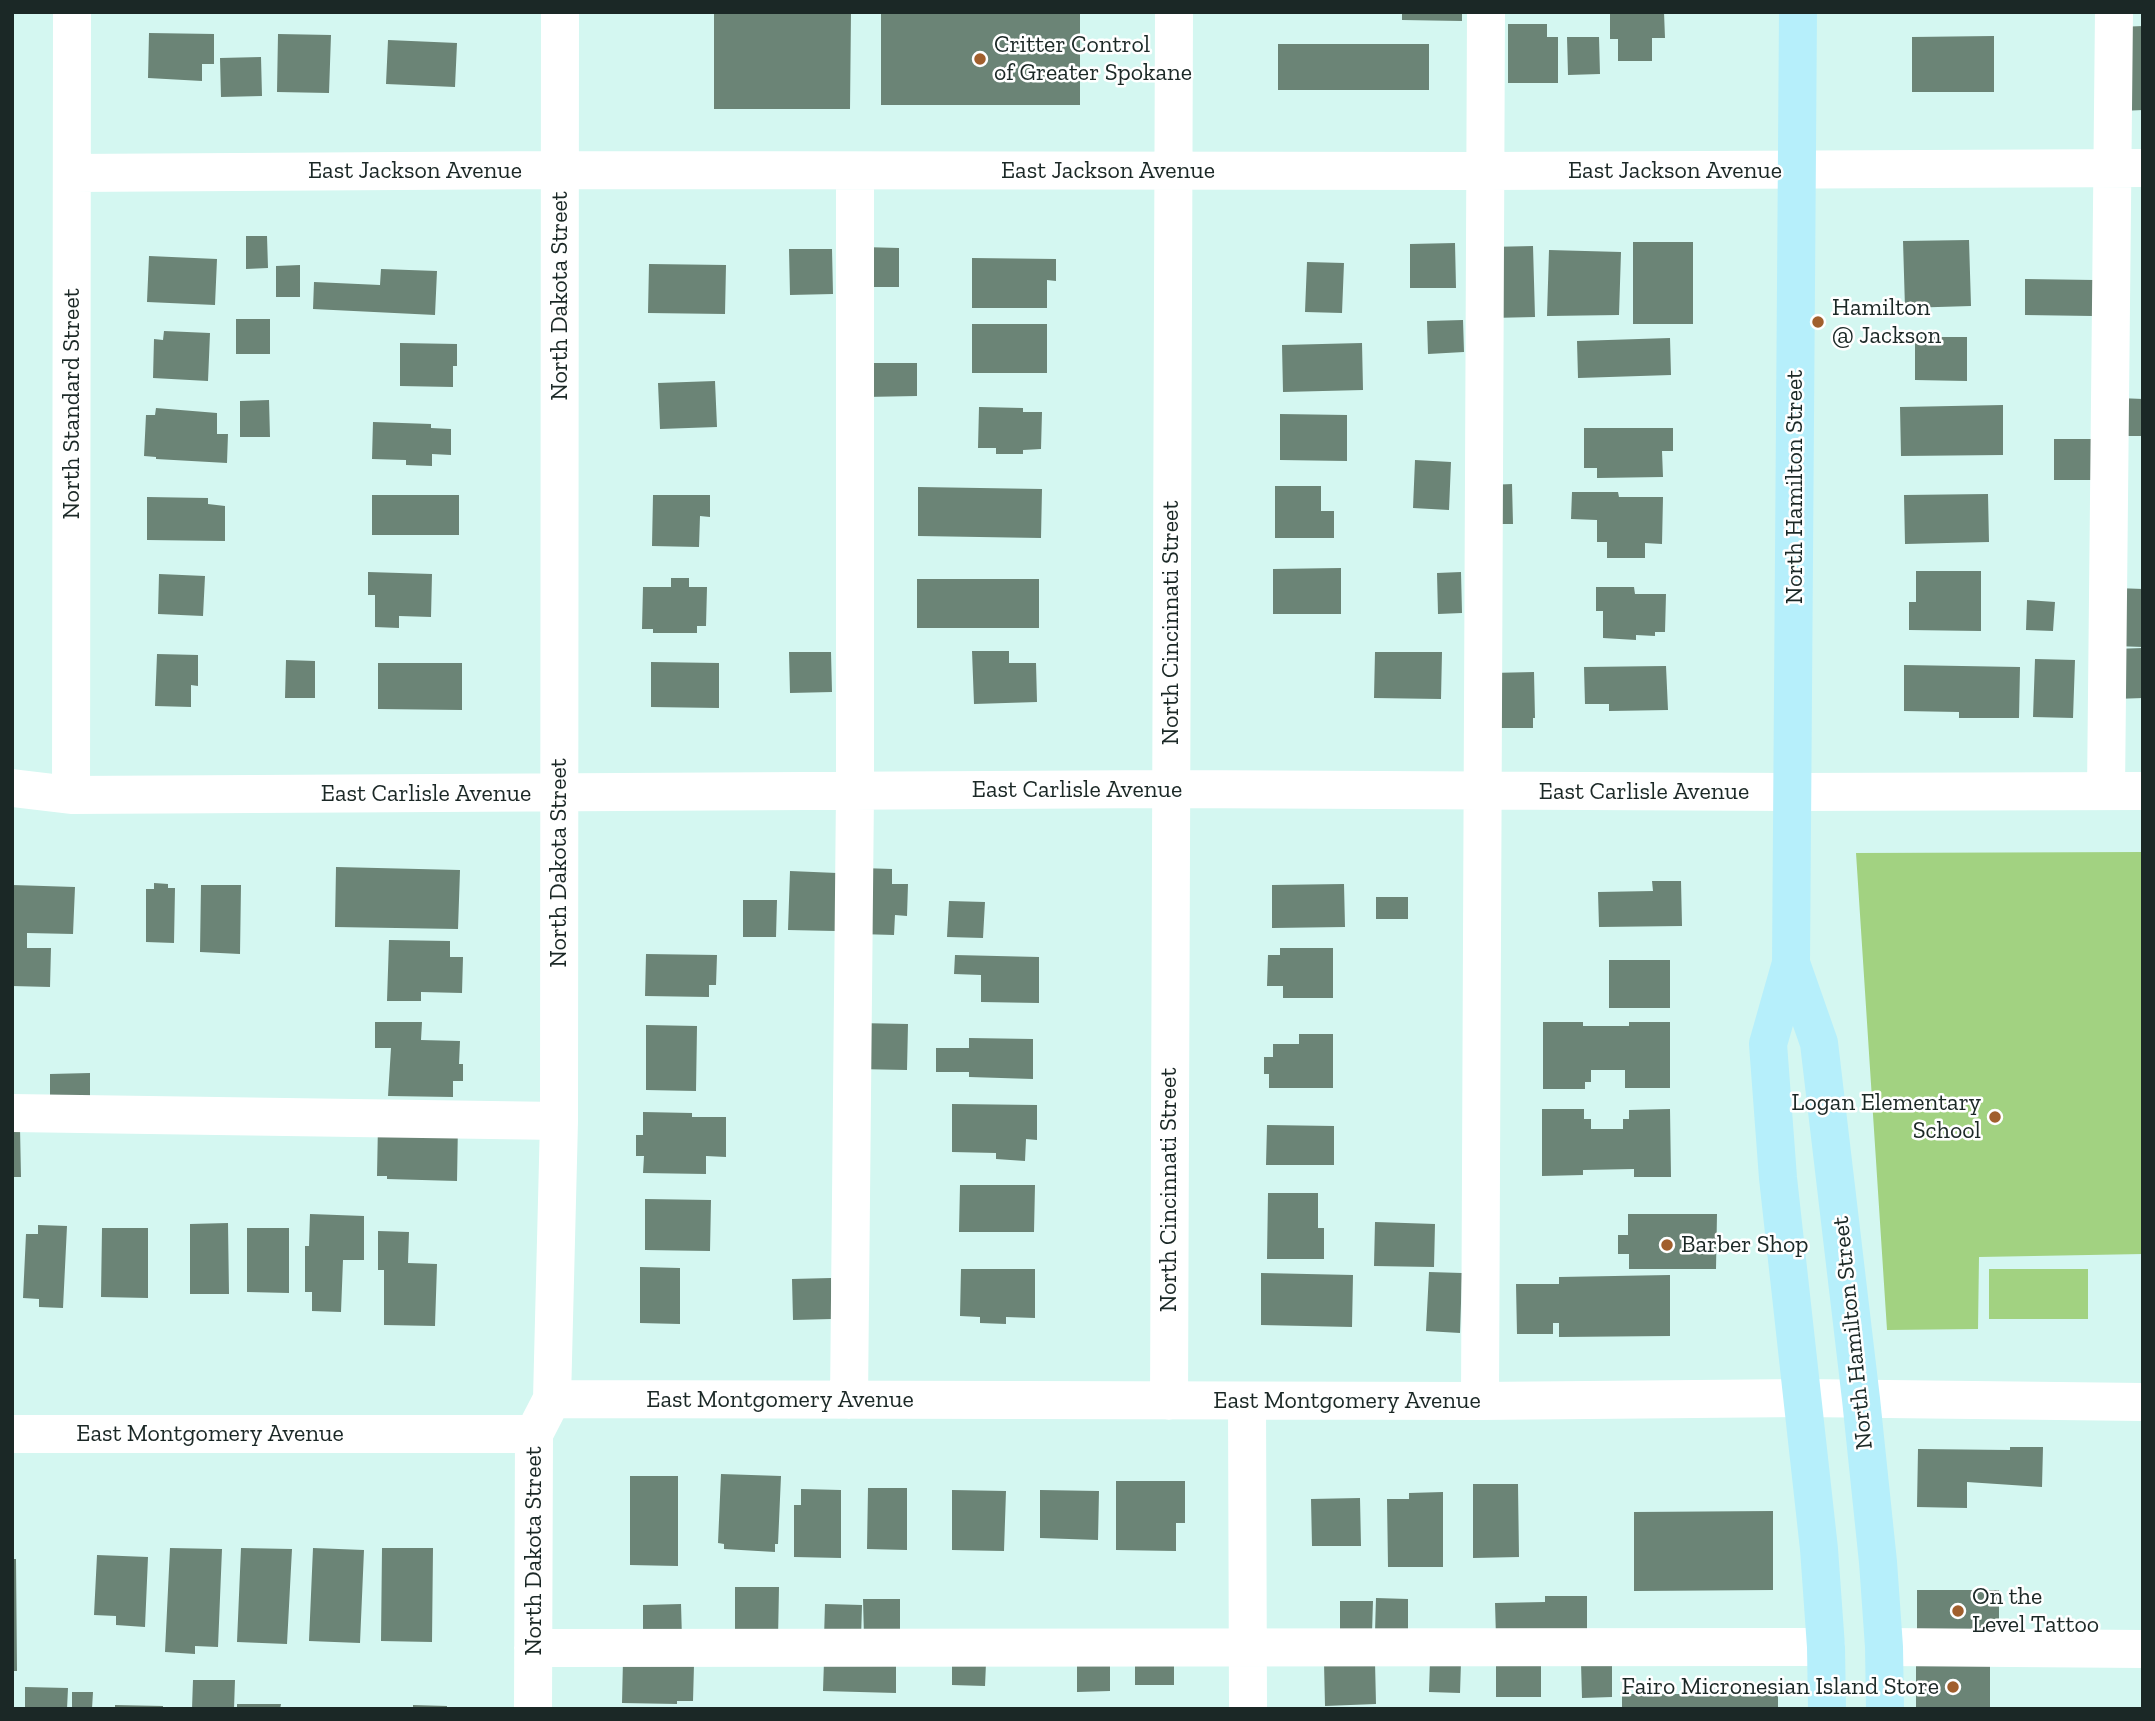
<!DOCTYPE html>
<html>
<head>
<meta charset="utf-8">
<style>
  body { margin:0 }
  #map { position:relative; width:2155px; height:1721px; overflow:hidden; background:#d4f7f1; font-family:"Zilla Slab",serif }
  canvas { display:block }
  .frame { position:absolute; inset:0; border:14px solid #1b2826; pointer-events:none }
</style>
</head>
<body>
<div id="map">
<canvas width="2155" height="1721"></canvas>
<div class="frame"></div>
</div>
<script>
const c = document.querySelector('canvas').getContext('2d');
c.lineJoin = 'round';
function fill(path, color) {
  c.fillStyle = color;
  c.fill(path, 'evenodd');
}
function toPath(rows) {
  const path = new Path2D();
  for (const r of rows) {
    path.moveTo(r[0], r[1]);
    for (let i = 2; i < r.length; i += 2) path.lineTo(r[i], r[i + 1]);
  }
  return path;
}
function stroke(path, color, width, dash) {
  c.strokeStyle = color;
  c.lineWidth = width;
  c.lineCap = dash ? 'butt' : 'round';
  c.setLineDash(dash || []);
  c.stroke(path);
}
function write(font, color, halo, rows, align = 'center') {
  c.font = font + ' "Zilla Slab",serif';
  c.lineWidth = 5;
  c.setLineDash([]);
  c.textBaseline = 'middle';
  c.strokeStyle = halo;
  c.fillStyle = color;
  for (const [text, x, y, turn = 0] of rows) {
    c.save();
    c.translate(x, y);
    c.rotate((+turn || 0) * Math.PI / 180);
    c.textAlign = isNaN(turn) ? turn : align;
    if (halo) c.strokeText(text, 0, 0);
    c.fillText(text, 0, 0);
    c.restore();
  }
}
const green = toPath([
  [2143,852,2143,1254,1979,1257,1978,1329,1887,1330,1856,853],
  [1989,1269,2088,1269,2088,1319,1989,1319]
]);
const building = toPath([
  [714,12,851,12,850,109,714,109],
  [881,12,1080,12,1080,105,881,105],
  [1402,12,1462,12,1462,21,1402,20],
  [1610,12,1664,12,1665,38,1652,38,1652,61,1618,61,1618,39,1610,39],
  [1508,24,1547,24,1547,37,1558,37,1558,83,1508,83],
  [2143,26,2143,110,2121,111,2119,27],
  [149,33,214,34,214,64,202,64,202,81,148,78],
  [278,34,331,35,329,93,277,92],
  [1994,36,1994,92,1912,92,1912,37],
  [1567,37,1599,37,1600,74,1568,75],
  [388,40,457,43,455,87,386,84],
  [1278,44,1429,44,1429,90,1278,90],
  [261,57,262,96,221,97,220,58],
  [246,236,267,236,268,268,246,269],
  [1969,240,1971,306,1905,308,1903,241],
  [1633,242,1693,242,1693,324,1633,324],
  [1455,243,1456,288,1410,288,1410,244],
  [1533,246,1535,317,1491,318,1489,247],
  [863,247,899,248,899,287,863,287],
  [789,249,832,249,833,294,790,295],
  [1549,250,1621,252,1619,315,1547,316],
  [149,256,217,259,215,305,147,302],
  [972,258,1056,259,1056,281,1047,280,1047,308,972,308],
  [1307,262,1344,263,1342,313,1305,312],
  [649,264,726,265,725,314,648,313],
  [300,265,300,297,276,297,276,266],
  [381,269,437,271,435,315,313,309,314,282,380,285],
  [2025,279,2094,280,2093,316,2025,315],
  [236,319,270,319,270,354,236,354],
  [1463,320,1464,352,1428,354,1427,321],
  [972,324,1047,324,1047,373,972,373],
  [164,331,210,333,208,381,153,378,154,339,163,340],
  [1915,337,1967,337,1967,381,1915,380],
  [1670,338,1671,375,1578,378,1577,341],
  [400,343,457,344,457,366,453,366,453,387,400,386],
  [1362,343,1363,390,1283,392,1282,345],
  [864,363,917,363,917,396,865,397],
  [715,381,717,427,660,429,658,383],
  [2119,398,2143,399,2142,436,2118,436],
  [269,400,270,437,240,437,240,401],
  [2003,405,2003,455,1901,456,1900,407],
  [979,407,1023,408,1023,412,1042,412,1041,449,1023,450,1023,454,996,454,996,448,978,448],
  [156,408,217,413,217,434,228,434,227,463,156,459,156,457,144,456,146,415,155,415],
  [1280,414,1347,415,1347,461,1280,460],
  [373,422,431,424,431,428,451,429,451,455,432,454,432,466,406,465,406,460,372,459],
  [1584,428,1673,428,1673,451,1662,451,1663,477,1597,478,1597,468,1584,468],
  [2054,439,2092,439,2093,480,2054,480],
  [1415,460,1451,462,1449,510,1413,508],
  [1512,484,1513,524,1490,524,1489,485],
  [1275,486,1321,486,1321,511,1334,511,1334,538,1275,538],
  [918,487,1042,489,1041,538,918,536],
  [1572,492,1618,492,1619,497,1663,497,1662,544,1645,543,1645,558,1607,558,1607,542,1597,542,1597,520,1571,519],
  [1988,494,1989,542,1905,544,1904,495],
  [372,495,459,495,459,535,372,535],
  [653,495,710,495,710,517,700,516,699,547,652,546],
  [147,497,208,498,208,504,225,506,225,541,147,540],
  [1341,568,1341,614,1273,614,1273,569],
  [1916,571,1981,571,1981,631,1909,630,1909,602,1916,602],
  [368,572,432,574,431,617,399,616,399,628,375,627,375,595,368,595],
  [1461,572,1462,613,1438,614,1437,573],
  [159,574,205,576,203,616,158,614],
  [671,578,689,578,689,587,707,587,706,626,697,626,697,633,653,633,653,629,642,629,643,587,671,587],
  [917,579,1039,579,1039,628,917,628],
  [1596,587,1634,587,1635,594,1666,594,1665,632,1655,632,1655,636,1636,635,1636,640,1603,638,1603,611,1596,611],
  [2116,588,2143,589,2143,647,2115,646],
  [2027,600,2055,602,2053,631,2026,630],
  [2143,648,2143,698,2115,699,2114,649],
  [972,651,1009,651,1009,663,1036,663,1037,702,974,704],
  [789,652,831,652,832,692,790,693],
  [1375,652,1442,652,1441,699,1374,698],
  [157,654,198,655,198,686,191,685,191,707,155,706],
  [2035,659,2075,660,2073,718,2033,717],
  [286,660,315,661,315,698,285,698],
  [651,662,719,663,719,708,651,707],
  [378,663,462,663,462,710,378,709],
  [1904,665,2020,667,2019,718,1959,718,1959,712,1904,711],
  [1666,666,1668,710,1609,711,1609,704,1585,704,1584,667],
  [1534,672,1535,718,1533,718,1533,728,1495,728,1491,673],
  [336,867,460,870,458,929,335,927],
  [862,868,892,869,892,884,908,884,907,916,895,915,894,935,859,934],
  [790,871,837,873,835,931,788,930],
  [1652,881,1681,881,1682,926,1599,927,1598,892,1653,891],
  [154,883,168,884,168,888,175,888,174,943,146,942,146,889,154,889],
  [1344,884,1345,927,1272,928,1272,885],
  [12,885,75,887,73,934,27,933,27,948,51,948,50,987,12,986],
  [201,885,241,885,240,954,200,952],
  [1376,897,1408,897,1408,919,1376,919],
  [743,900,777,900,776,937,743,937],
  [949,901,985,902,983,938,947,937],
  [389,940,450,941,450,957,463,957,462,993,421,992,421,1001,387,1001],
  [1280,948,1333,948,1333,998,1283,998,1283,986,1267,986,1268,955,1280,955],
  [646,954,717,955,716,985,709,985,709,997,645,996],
  [955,955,1039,957,1039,1003,981,1002,981,975,954,974],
  [1609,960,1670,960,1670,1008,1609,1008],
  [375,1022,422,1022,421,1040,460,1041,459,1064,463,1064,463,1081,453,1081,453,1097,388,1096,391,1048,375,1048],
  [1543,1022,1583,1022,1583,1026,1629,1026,1629,1022,1670,1022,1670,1088,1625,1088,1625,1070,1591,1070,1591,1082,1585,1082,1585,1089,1543,1089],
  [857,1023,908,1024,907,1070,856,1069],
  [646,1025,697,1026,696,1091,646,1090],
  [1299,1034,1333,1034,1333,1088,1269,1088,1269,1074,1264,1074,1264,1057,1273,1057,1273,1044,1299,1044],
  [969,1038,1033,1039,1033,1079,969,1077,969,1072,936,1072,936,1048,969,1048],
  [90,1073,90,1103,50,1103,50,1074],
  [952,1104,1037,1105,1037,1140,1026,1139,1025,1161,996,1159,996,1153,952,1152],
  [1542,1109,1584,1109,1584,1119,1591,1119,1591,1129,1623,1129,1623,1119,1629,1119,1629,1110,1670,1109,1671,1177,1634,1177,1634,1169,1583,1170,1583,1175,1542,1176],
  [643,1112,692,1113,692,1117,726,1117,726,1157,706,1156,706,1174,643,1173,644,1156,636,1156,636,1135,643,1135],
  [458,1123,457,1181,387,1179,387,1176,377,1176,378,1124],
  [1267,1125,1334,1126,1334,1165,1266,1165],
  [12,1128,20,1128,21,1177,12,1177],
  [960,1185,1035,1185,1034,1232,959,1232],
  [1268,1193,1318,1193,1318,1228,1324,1228,1324,1259,1267,1259],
  [645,1199,711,1200,710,1251,645,1250],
  [310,1214,364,1216,364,1260,343,1260,341,1312,312,1311,312,1292,305,1292,305,1246,309,1246],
  [1628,1214,1717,1214,1716,1269,1629,1269,1629,1254,1618,1254,1618,1235,1628,1235],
  [1375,1222,1435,1224,1434,1267,1374,1266],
  [228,1223,229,1294,190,1294,190,1224],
  [38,1225,67,1226,63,1308,39,1307,39,1299,23,1298,26,1234,38,1234],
  [102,1228,148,1228,148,1298,101,1297],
  [247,1228,289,1228,289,1293,247,1292],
  [378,1231,409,1232,408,1263,437,1264,435,1326,384,1325,384,1270,378,1270],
  [640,1267,680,1268,680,1324,640,1323],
  [961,1269,1035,1269,1035,1318,1006,1317,1006,1324,980,1323,980,1317,960,1316],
  [1429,1272,1462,1273,1460,1333,1426,1331],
  [1261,1273,1353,1275,1352,1327,1261,1325],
  [1670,1275,1670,1336,1559,1337,1559,1323,1553,1323,1553,1334,1517,1334,1516,1284,1559,1284,1559,1277],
  [831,1278,832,1319,793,1320,792,1279],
  [2010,1447,2043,1447,2042,1487,1967,1482,1967,1508,1917,1507,1918,1449,2010,1450],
  [721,1474,781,1476,778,1544,775,1544,775,1552,724,1549,724,1544,718,1543],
  [630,1476,678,1476,678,1566,630,1565],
  [1116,1481,1185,1481,1185,1523,1176,1523,1176,1551,1116,1550],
  [1473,1484,1518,1484,1519,1557,1473,1558],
  [868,1488,907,1488,907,1550,867,1549],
  [801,1489,841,1490,841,1558,794,1557,794,1505,801,1505],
  [952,1490,1006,1491,1004,1551,952,1550],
  [1040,1490,1099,1491,1098,1540,1040,1538],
  [1443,1492,1443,1567,1388,1567,1387,1499,1409,1499,1409,1493],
  [1360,1498,1361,1546,1312,1546,1311,1499],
  [1773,1511,1773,1590,1634,1591,1634,1512],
  [170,1548,222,1549,218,1647,195,1646,195,1654,165,1652],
  [241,1548,292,1549,287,1644,237,1642],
  [313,1548,364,1550,360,1643,309,1641],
  [382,1548,433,1548,432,1642,381,1641],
  [97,1555,148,1557,145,1627,116,1625,116,1616,94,1615],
  [12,1559,16,1559,17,1671,12,1671],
  [735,1587,779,1587,778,1639,735,1638],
  [1917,1590,1999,1590,1999,1631,1917,1631],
  [1545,1596,1587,1596,1587,1636,1496,1637,1495,1603,1545,1602],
  [1376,1598,1408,1599,1408,1632,1375,1632],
  [863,1599,900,1599,900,1637,864,1637],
  [1340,1601,1373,1601,1372,1633,1340,1633],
  [681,1604,682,1639,643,1639,643,1605],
  [825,1604,862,1605,861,1639,824,1638],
  [623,1660,694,1665,693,1701,677,1701,677,1704,622,1703],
  [824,1661,896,1662,896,1693,823,1691],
  [1135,1661,1174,1662,1174,1685,1135,1685],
  [1430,1661,1461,1662,1460,1693,1429,1692],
  [1541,1661,1541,1697,1496,1697,1496,1662],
  [952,1662,986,1663,985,1686,952,1685],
  [1110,1662,1110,1691,1077,1692,1077,1663],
  [1375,1662,1376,1704,1325,1706,1324,1663],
  [1612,1662,1612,1697,1582,1698,1581,1663],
  [1916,1665,1990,1665,1990,1709,1916,1709],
  [193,1680,235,1680,234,1709,192,1709],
  [25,1687,68,1688,67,1709,25,1709],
  [72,1692,93,1692,92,1709,72,1709],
  [1622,1694,1778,1694,1778,1709,1622,1709],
  [237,1704,281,1704,280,1709,237,1709],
  [115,1705,163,1706,163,1709,115,1709],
  [413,1705,447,1706,447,1709,413,1709]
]);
const minor = toPath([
  [73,173,560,170,1485,171,2143,168],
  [12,788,71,795,1171,789,1792,792,2143,791],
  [2106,791,2114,12],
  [71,795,72,12],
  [12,1113,559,1121],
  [552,1399,1480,1401,1803,1398,2143,1402],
  [849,1400,855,792,855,172],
  [1169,1401,1174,12],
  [1247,1401,1248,1709],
  [1480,1401,1486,12],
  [12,1434,534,1434],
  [1884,1647,2143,1649],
  [533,1648,1826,1647],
  [533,1709,534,1434,552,1399,559,1121,560,12]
]);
const major = toPath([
  [1798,12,1791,963,1768,1044,1778,1178,1819,1549,1826,1647,1827,1709],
  [1791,963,1819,1043,1861,1399,1878,1562,1884,1647,1885,1709]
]);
const markers = [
  [980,59,7,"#a15f2d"],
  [1818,322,7,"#a15f2d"],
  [1995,1117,7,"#a15f2d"],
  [1667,1245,7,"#a15f2d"],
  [1958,1611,7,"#a15f2d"],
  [1953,1687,7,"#a15f2d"]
];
const poiNames = [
  ["Critter Control",994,45],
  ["of Greater Spokane",994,73],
  ["Hamilton",1832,308],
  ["@ Jackson",1832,336],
  ["Logan Elementary",1981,1103,"right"],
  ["School",1981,1131,"right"],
  ["Barber Shop",1681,1245],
  ["On the",1972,1597],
  ["Level Tattoo",1972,1625],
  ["Fairo Micronesian Island Store",1939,1687,"right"]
];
const streetNames = [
  ["East Jackson Avenue",415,171],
  ["East Jackson Avenue",1108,171],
  ["East Jackson Avenue",1675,171],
  ["North Dakota Street",560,296,-90],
  ["North Standard Street",72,404,-90],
  ["North Hamilton Street",1795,487,-90],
  ["North Cincinnati Street",1171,623,-90],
  ["East Carlisle Avenue",1077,790],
  ["East Carlisle Avenue",1644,792],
  ["East Carlisle Avenue",426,794],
  ["North Dakota Street",559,863,-90],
  ["North Cincinnati Street",1169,1190,-90],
  ["North Hamilton Street",1853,1333,-96],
  ["East Montgomery Avenue",780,1400],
  ["East Montgomery Avenue",1347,1401],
  ["East Montgomery Avenue",210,1434],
  ["North Dakota Street",534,1551,-90]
];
fill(green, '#a2d281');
fill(building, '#6b8476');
stroke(minor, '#fff', 38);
stroke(major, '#b6effb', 38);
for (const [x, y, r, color] of markers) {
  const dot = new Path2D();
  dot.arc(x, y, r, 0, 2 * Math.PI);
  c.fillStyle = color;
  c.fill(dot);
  stroke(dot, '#fff', 2.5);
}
write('24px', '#1b2826', '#fff', poiNames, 'left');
write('24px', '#1b2826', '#fff', streetNames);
</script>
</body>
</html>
